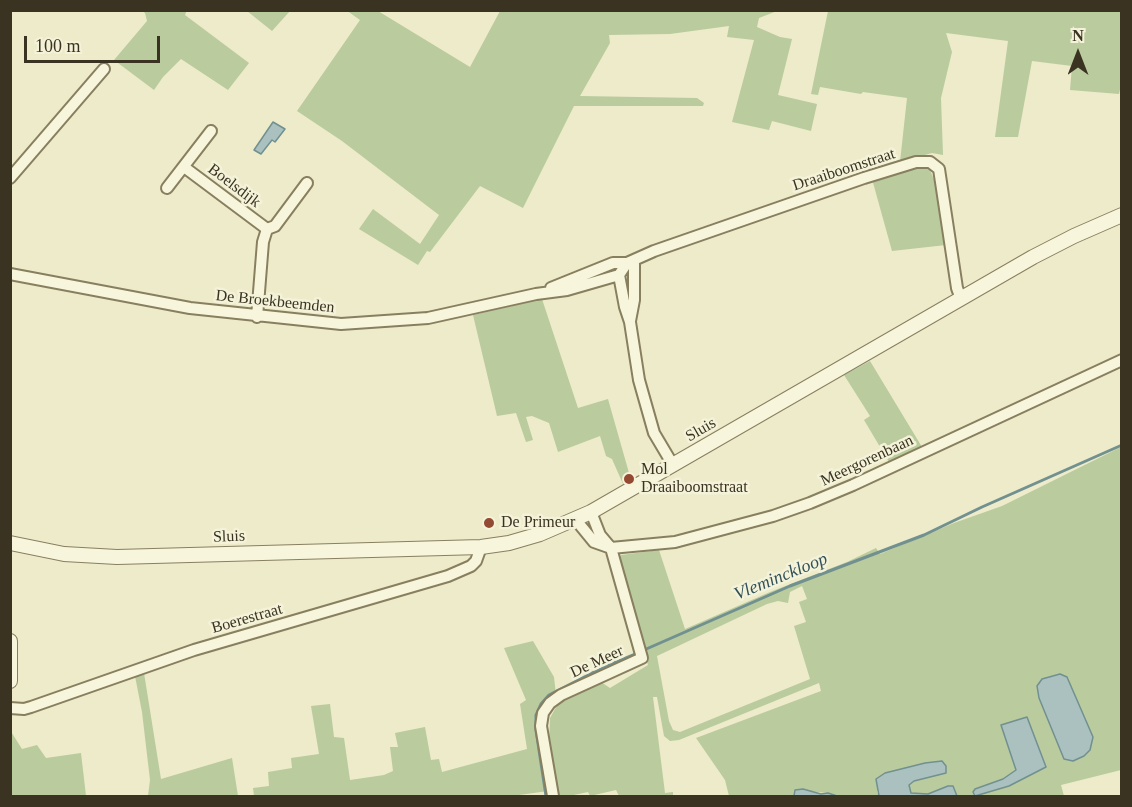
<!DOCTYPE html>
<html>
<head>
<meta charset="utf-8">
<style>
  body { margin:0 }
  #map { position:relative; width:1132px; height:807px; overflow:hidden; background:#edebca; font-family:"Times New Roman",serif }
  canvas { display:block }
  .frame { position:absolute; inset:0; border:12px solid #3a3321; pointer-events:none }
  .north { position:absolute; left:1048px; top:24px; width:60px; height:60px; -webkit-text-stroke:4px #f4f3d9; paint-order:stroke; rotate:0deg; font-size:16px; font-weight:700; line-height:24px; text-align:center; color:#3a3321 }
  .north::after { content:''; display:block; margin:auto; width:21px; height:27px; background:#3a3321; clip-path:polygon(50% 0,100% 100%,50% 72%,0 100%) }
  .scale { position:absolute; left:24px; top:36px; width:136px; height:27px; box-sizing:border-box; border:3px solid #3a3321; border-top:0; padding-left:8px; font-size:18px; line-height:21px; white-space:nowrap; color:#3a3321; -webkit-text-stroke:4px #f4f3d9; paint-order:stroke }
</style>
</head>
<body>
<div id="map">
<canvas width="1132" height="807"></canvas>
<div class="frame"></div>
<div class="north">N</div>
<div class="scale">100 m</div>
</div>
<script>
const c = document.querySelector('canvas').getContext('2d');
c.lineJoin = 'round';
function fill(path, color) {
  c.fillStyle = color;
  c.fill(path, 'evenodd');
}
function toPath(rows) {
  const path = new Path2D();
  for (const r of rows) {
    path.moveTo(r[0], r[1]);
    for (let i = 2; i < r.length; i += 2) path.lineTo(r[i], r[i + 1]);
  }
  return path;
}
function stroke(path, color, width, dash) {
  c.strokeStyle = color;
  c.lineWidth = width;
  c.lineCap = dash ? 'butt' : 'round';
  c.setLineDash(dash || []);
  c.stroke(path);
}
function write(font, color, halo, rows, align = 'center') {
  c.font = font + ' "Times New Roman",serif';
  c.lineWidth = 5;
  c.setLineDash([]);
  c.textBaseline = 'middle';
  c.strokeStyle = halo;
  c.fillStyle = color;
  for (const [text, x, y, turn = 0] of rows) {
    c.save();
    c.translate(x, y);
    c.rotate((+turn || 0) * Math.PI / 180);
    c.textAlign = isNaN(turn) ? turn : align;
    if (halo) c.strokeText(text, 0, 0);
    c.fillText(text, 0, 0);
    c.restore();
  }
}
const green = toPath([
  [187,10,185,15,249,63,228,90,181,59,163,77,154,90,114,60,147,21,145,13,142,11],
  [346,10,378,11,470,67,500,11,777,11,759,18,757,27,780,37,792,39,778,95,817,104,811,131,772,121,769,130,732,122,754,40,727,37,729,26,670,34,609,35,610,43,580,96,697,98,704,103,703,106,574,106,523,208,480,186,430,252,427,251,418,265,359,229,373,209,420,244,439,215,342,141,297,111,360,20],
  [247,11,290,11,272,31],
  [828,11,1121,11,1122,80,1119,94,1070,90,1072,66,1032,61,1018,137,995,137,1008,41,946,33,952,52,941,98,943,155,932,153,900,162,907,98,863,92,861,94,820,87,818,95,811,94],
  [921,166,930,170,935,182,946,245,892,251,872,179],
  [542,299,578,408,608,399,631,480,623,484,612,459,606,456,600,436,558,452,549,423,532,416,526,417,533,440,526,442,516,413,497,416,473,315],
  [870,361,922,447,889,462,864,420,870,416,844,375],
  [1121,447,1121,770,1061,785,1064,796,957,796,953,786,948,786,928,794,911,793,909,785,914,781,946,773,942,761,925,763,885,773,877,792,879,796,837,796,828,793,795,790,794,796,729,796,725,780,696,738,821,691,819,683,679,740,670,741,664,736,657,697,653,697,665,793,673,792,673,796,619,796,616,790,590,796,588,792,569,796,558,796,549,741,550,718,555,709,563,699,601,682,610,688,648,665,618,559,621,555,659,550,685,629,770,592,847,562,876,548,880,554,954,523,1002,506],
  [802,586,807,599,799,602,806,622,794,626,810,679,680,732,673,730,669,721,657,656,767,604,778,601,788,603,790,592],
  [533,641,554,677,556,695,544,710,548,791,512,796,254,796,253,788,269,786,268,772,292,768,291,758,319,754,311,706,330,704,334,737,344,738,350,780,384,775,393,771,390,747,398,747,395,733,425,727,431,760,439,759,442,772,527,749,520,704,526,700,504,648],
  [144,673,161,779,232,758,238,796,148,796,150,780,142,712,135,676],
  [10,730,22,749,37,745,46,758,81,753,86,796,11,796]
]);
const water = toPath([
  [273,122,285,129,275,142,272,140,261,154,254,150,273,122],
  [1060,674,1067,677,1093,737,1090,750,1084,756,1073,761,1064,759,1039,698,1037,686,1042,679,1060,674],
  [1027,717,1046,767,1009,786,975,796,973,792,975,789,1003,779,1016,770,1001,725,1027,717],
  [942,761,946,766,946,773,914,781,909,785,911,793,928,794,948,786,953,786,957,796,879,796,876,779,885,773,925,763,942,761],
  [803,789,821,794,828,793,837,796,794,796,795,790,803,789]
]);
const stream = toPath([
  [644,650,790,586,924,535,982,507,1122,445],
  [546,796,536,730,536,715,541,704,549,695,600,669,638,653]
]);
const minor = toPath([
  [184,167,267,229,263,242,257,317],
  [10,178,104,69],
  [167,188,211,131],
  [267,229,275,226,307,183],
  [10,274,190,308,341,324,428,318,536,294,567,290,619,275],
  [551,288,613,263,627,263],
  [630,321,634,300,634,261],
  [673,465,654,433,639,380,630,322,625,307,619,275,627,263,654,251,864,178,916,162,930,162,939,169,957,288,961,299],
  [576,520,594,542,611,548,675,542,773,516,810,503,853,485,1122,360],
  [10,708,24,709,31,707,194,650,448,576,471,566,476,561,481,547],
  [553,796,541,726,543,713,550,703,561,695,642,658,611,548,600,535,591,512]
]);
const tertiary = toPath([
  [10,543,64,554,117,557,481,547,509,543,540,534,591,512,1033,257,1074,236,1122,215],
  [10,641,10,681]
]);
const markers = [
  [629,479,6,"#944a32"],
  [489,523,6,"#944a32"]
];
const streetNames = [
  ["Draaiboomstraat",844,170,-18],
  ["Boelsdijk",234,186,37],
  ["De Broekbeemden",275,302,6],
  ["Sluis",701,430,-30],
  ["Meergorenbaan",867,461,-25],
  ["Sluis",229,537,-2],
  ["Boerestraat",247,619,-16],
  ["De Meer",597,662,-25]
];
const poiNames = [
  ["Mol",641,470],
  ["Draaiboomstraat",641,488],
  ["De Primeur",501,523]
];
const waterNames = [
  ["Vleminckloop",781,577,-22]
];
fill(green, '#bacb9e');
fill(water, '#aac1c0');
stroke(water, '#719090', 1.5);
stroke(stream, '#719090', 3);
stroke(minor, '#887f5f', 14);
stroke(tertiary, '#887f5f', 16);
stroke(minor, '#f7f6dd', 10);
stroke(tertiary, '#f7f6dd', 14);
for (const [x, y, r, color] of markers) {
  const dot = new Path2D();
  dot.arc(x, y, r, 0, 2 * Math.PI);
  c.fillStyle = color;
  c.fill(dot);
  stroke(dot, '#f4f3d9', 2);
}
write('16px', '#3a3321', '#f4f3d9', streetNames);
write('16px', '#3a3321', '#f4f3d9', poiNames, 'left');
write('italic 18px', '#325158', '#f4f3d9', waterNames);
</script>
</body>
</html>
